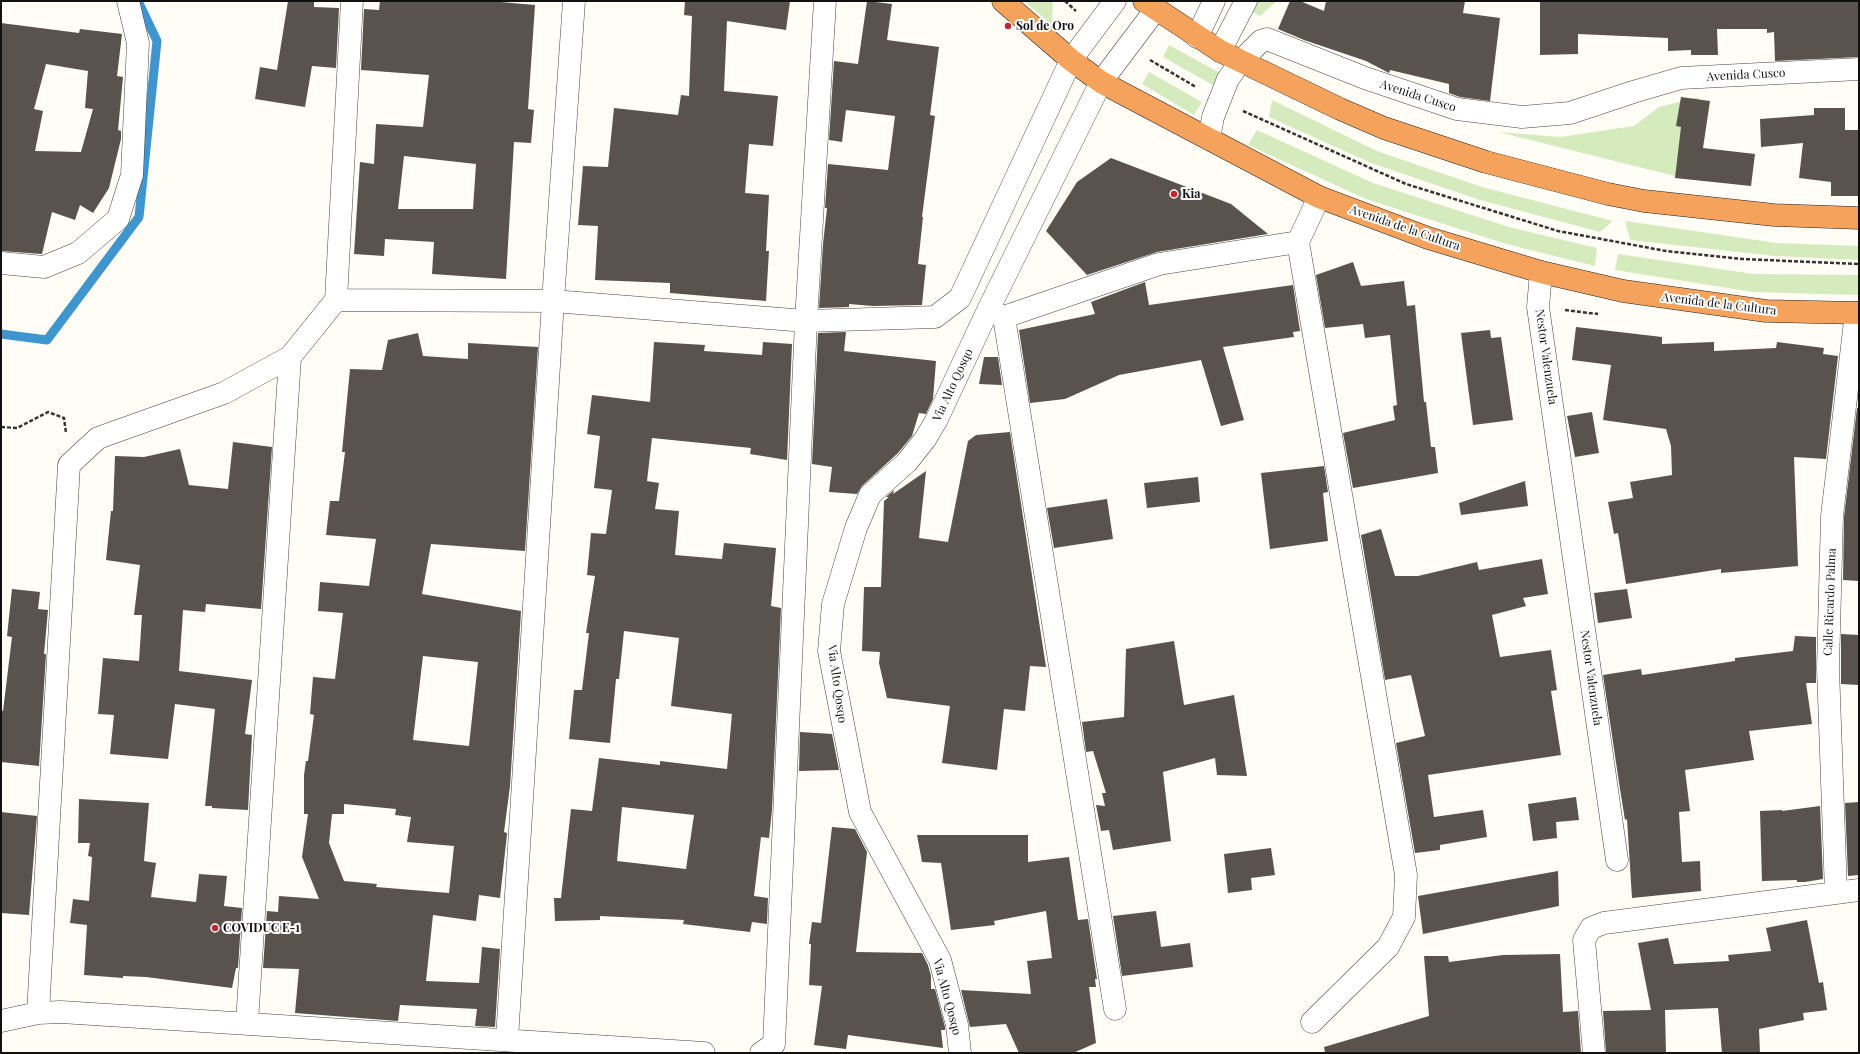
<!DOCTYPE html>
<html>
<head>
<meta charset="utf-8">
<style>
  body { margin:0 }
  #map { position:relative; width:1860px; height:1054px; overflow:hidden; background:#fffdf5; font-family:"Playfair Display",serif }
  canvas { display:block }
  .frame { position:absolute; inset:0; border:2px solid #111; pointer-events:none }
</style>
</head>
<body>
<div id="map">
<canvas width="1860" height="1054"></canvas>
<div class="frame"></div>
</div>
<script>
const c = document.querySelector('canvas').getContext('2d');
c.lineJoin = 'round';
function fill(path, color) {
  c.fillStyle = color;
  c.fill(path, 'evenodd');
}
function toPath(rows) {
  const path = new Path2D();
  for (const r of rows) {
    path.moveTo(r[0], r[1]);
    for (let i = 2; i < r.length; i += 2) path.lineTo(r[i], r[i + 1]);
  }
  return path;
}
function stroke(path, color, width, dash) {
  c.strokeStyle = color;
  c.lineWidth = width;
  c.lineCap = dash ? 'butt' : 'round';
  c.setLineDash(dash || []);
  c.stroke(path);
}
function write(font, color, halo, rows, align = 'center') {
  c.font = font + ' "Playfair Display",serif';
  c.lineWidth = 4;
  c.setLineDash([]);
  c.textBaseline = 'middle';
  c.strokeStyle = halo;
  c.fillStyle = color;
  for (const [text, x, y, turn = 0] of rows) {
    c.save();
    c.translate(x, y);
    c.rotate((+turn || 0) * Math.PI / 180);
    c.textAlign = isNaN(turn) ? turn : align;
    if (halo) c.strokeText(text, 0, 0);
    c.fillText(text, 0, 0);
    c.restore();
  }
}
const green = toPath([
  [1024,1,1050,1,1053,3,1052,25],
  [1232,1,1277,1,1260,16],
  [1169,45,1220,73,1213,85,1163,57],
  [1149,72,1202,102,1194,115,1142,84],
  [1699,97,1687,179,1498,132,1560,137,1634,126,1659,107],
  [1272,100,1377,151,1482,187,1613,221,1600,232,1480,200,1371,163,1269,117],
  [1257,130,1373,183,1509,227,1597,248,1595,266,1506,244,1366,199,1248,145],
  [1625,221,1777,243,1859,246,1859,260,1775,256,1630,240],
  [1618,254,1754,274,1859,275,1859,295,1753,292,1615,270]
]);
const stream = toPath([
  [1,334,47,340,139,217,157,41,138,1]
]);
const building = toPath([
  [288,1,314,1,314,7,339,8,336,68,312,66,305,107,255,99,260,67,277,70],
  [380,1,489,1,535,5,528,109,534,110,531,143,514,142,506,279,432,274,434,242,385,239,384,256,354,254,360,162,374,164,376,124,423,127,429,75,361,70,364,9,379,10],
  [404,156,476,164,473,209,398,209],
  [685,1,790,1,786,30,727,21,724,91,778,96,773,146,749,144,745,193,769,195,766,251,769,251,766,301,670,293,670,283,595,280,598,226,578,225,583,166,608,167,614,108,678,115,681,95,689,96,692,16,684,15],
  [867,1,892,4,887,40,939,47,930,115,935,116,922,217,923,217,918,264,926,265,922,305,873,306,849,304,849,307,819,308,823,244,827,208,825,208,828,164,888,170,895,116,846,110,842,142,829,140,834,61,858,64],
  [1290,1,1300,1,1324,11,1326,1,1465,1,1463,13,1500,18,1490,101,1460,97,1449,93,1449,84,1390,70,1389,73,1366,61,1304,40,1278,29],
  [1540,1,1859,1,1859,57,1775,61,1774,32,1767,33,1767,29,1717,29,1718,55,1691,55,1691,50,1668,51,1668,38,1578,34,1578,54,1540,55],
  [1,23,79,33,80,29,122,34,117,76,123,77,118,130,121,131,121,139,109,188,93,213,80,205,75,220,52,212,42,254,1,251],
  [46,64,88,71,85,108,93,109,81,152,35,151,43,111,34,109],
  [1681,97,1710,101,1703,148,1755,154,1751,186,1675,178,1681,127,1676,126],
  [1814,108,1845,108,1845,130,1859,130,1859,196,1831,196,1831,182,1799,178,1803,143,1761,147,1760,119,1814,115],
  [1111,158,1231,204,1268,234,1157,252,1087,275,1046,231,1077,182],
  [1353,262,1361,286,1404,281,1407,306,1415,305,1424,402,1426,402,1431,447,1435,447,1438,473,1353,488,1343,433,1395,420,1393,406,1397,405,1390,335,1365,338,1363,324,1325,328,1316,275],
  [1145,282,1149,305,1293,285,1300,331,1293,332,1294,337,1223,347,1244,420,1221,426,1201,360,1119,375,1065,399,1030,403,1019,330,1095,314,1091,302],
  [1576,327,1662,337,1662,344,1714,342,1714,351,1776,348,1777,342,1824,348,1823,354,1838,356,1826,459,1794,457,1798,566,1721,573,1721,569,1626,584,1618,533,1614,534,1608,502,1633,498,1630,482,1672,475,1671,446,1666,429,1603,420,1611,365,1572,360],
  [1490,330,1491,338,1501,337,1513,420,1473,425,1461,333],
  [846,332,844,351,936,361,933,399,926,414,919,413,912,436,898,453,862,486,857,494,829,492,832,467,812,464,818,333],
  [418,333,423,356,468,359,468,343,538,347,525,551,431,544,422,594,521,611,510,786,504,832,507,833,507,834,500,898,479,895,476,921,433,915,426,981,479,983,482,947,500,949,495,1027,475,1026,477,1009,400,1005,398,1021,295,1013,299,969,263,968,267,911,278,912,279,896,319,899,302,857,308,814,304,814,304,775,306,761,308,761,314,715,310,714,313,677,335,679,343,613,318,611,320,582,369,586,376,539,326,535,330,501,339,501,345,452,342,452,350,369,382,370,388,340],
  [423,656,478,662,469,746,413,740],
  [344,804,396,809,395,815,411,817,407,842,454,846,449,893,376,887,377,884,344,881,329,843,332,814,344,814],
  [654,342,705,345,704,351,762,355,763,342,792,344,787,460,750,454,751,448,652,438,647,481,659,483,655,509,679,511,675,555,722,559,724,543,776,548,771,606,781,608,772,810,769,838,761,837,754,896,768,898,767,924,752,922,750,932,683,924,684,920,600,916,600,920,555,921,554,898,561,898,571,809,592,811,599,758,660,765,660,761,727,769,732,714,671,706,679,638,624,631,619,679,616,679,610,743,569,739,574,690,582,690,589,633,586,633,595,576,587,575,591,533,606,534,612,490,594,488,600,436,587,434,592,395,650,402],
  [622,807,694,815,686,869,617,861],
  [984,357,998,357,1002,385,979,384],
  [1857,408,1859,408,1859,581,1843,580,1844,517],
  [1592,412,1599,453,1575,457,1567,416],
  [1010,432,1046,667,1030,666,1025,711,1004,709,997,770,942,763,950,706,887,698,879,663,880,652,862,651,864,587,881,587,884,501,889,497,886,497,894,490,893,494,926,471,919,538,948,542,968,441,976,435],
  [233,442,272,447,261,609,206,604,205,612,183,610,179,671,252,680,245,734,252,735,248,810,212,808,212,806,205,806,215,709,175,704,168,759,110,754,114,715,98,714,103,658,139,661,142,615,134,615,140,565,106,560,111,511,113,511,115,456,144,457,180,449,189,485,228,489],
  [1324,466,1328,492,1323,493,1328,541,1270,549,1261,473],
  [1198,477,1200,502,1147,508,1144,483],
  [1525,481,1528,506,1461,515,1459,503],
  [1107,499,1113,539,1054,548,1047,508],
  [1381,529,1395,576,1418,576,1477,562,1479,570,1542,559,1548,594,1523,598,1526,606,1492,615,1500,657,1551,650,1557,690,1551,691,1561,755,1428,775,1434,817,1483,810,1487,837,1440,845,1440,850,1415,853,1396,743,1425,736,1411,675,1385,680,1361,535],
  [12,589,40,592,38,609,48,610,44,654,46,654,39,766,1,762,1,711,3,711,12,637,7,636],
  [1627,589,1632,618,1598,623,1594,593],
  [1841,634,1859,635,1859,685,1841,684],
  [1795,636,1816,637,1816,683,1806,683,1812,724,1749,731,1754,760,1685,770,1690,811,1679,812,1682,862,1700,861,1701,891,1632,898,1627,819,1625,820,1620,789,1603,675,1641,669,1642,675,1735,661,1735,658,1793,651],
  [1174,641,1184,705,1234,695,1247,776,1217,775,1215,758,1163,772,1171,841,1113,850,1109,830,1101,831,1096,805,1105,806,1102,793,1106,793,1093,751,1086,752,1082,722,1124,717,1126,649],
  [800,732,832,734,839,770,799,771],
  [1576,797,1579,820,1556,822,1557,838,1533,841,1528,804],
  [79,799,149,803,144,861,156,863,151,897,196,902,199,874,227,876,224,906,242,908,238,968,236,968,232,988,146,977,123,976,123,978,84,975,87,925,70,923,73,899,89,901,92,857,88,856,90,843,78,843],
  [1859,802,1859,875,1848,876,1845,803],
  [1820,806,1823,879,1805,882,1797,882,1797,880,1762,881,1760,811,1782,810,1782,811],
  [1,812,37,816,29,915,1,913],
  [832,827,855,829,867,852,856,952,922,953,928,965,931,976,931,989,935,989,945,1027,945,1030,941,1030,943,1048,848,1035,846,1049,814,1045,822,986,809,985,811,944,809,944,812,922,821,923],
  [917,835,1028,835,1028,862,1069,857,1078,920,1088,919,1097,979,1095,979,1096,987,1089,987,1096,1043,1073,1053,1019,1053,1006,1024,970,1027,961,990,1031,994,1027,961,1052,958,1046,911,994,921,995,925,951,930,941,863,922,862],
  [1271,848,1275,875,1251,878,1252,890,1228,893,1224,854],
  [1558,871,1559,906,1423,934,1418,896],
  [1156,911,1161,947,1190,943,1193,967,1122,976,1113,916],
  [1807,920,1819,983,1823,982,1827,1010,1803,1013,1804,1020,1759,1029,1760,1053,1722,1053,1718,1008,1665,1010,1666,1053,1606,1053,1603,1011,1651,1010,1638,943,1668,938,1674,964,1729,961,1728,955,1771,951,1766,928],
  [1560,954,1563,1012,1578,1011,1581,1053,1325,1053,1324,1047,1429,1016,1424,956,1448,956,1449,962,1503,955]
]);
const path = toPath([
  [1065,1,1076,11],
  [1150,60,1196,87],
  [1243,111,1406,184,1558,231,1666,251,1742,259,1859,264],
  [1565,310,1598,314],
  [1,427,17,428,48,412,64,418,66,433]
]);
const minor = toPath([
  [1197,37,1214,1],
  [1220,51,1246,1],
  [1209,139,1213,117,1228,79,1241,61,1261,41,1267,39,1365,78,1457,109,1522,117,1570,113,1633,92,1681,78,1859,69],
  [1,263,44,267,78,253,118,219,132,175,138,43,128,1],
  [1541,272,1538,307,1617,860],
  [336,300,352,1],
  [988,310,1004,317,1115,1009],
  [1004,317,1159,264,1298,242],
  [1836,893,1828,668,1832,516,1856,313],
  [38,1013,69,465,98,438,224,393,290,357,336,300,553,301,806,321,935,317,960,298,1071,60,1115,1],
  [1,1021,38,1013,61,1012,704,1053],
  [247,1022,290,357],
  [1312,1022,1388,947,1404,917,1406,875,1298,242,1319,197],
  [507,1039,553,301,574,1],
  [761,1053,774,1044,806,321,825,1],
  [960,1053,957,1025,940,960,860,812,829,651,833,604,856,528,870,495,907,462,926,438,937,419,988,310,1101,82,1156,9],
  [1594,1053,1584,940,1591,928,1604,923,1859,890]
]);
const highway = toPath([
  [1003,1,1071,60,1101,82,1319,197,1428,238,1541,272,1623,291,1766,311,1859,313],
  [1144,1,1220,51,1340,109,1384,128,1486,162,1608,194,1644,201,1774,215,1859,218]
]);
const markers = [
  [1008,26,4,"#c4262e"],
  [1174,194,4,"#c4262e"],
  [215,928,4,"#c4262e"]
];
const poiNames = [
  ["Sol de Oro",1016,26],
  ["Kia",1182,194],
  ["COVIDUC E-1",223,928]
];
const streetNames = [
  ["Avenida Cusco",1746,75,-3],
  ["Avenida Cusco",1418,96,18],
  ["Avenida de la Cultura",1405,228,19],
  ["Avenida de la Cultura",1719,304,7],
  ["Nestor Valenzuela",1546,357,82],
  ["Via Alto Qosqo",953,385,-65],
  ["Calle Ricardo Palma",1830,602,-88],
  ["Nestor Valenzuela",1591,678,82],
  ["Via Alto Qosqo",837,684,82],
  ["Via Alto Qosqo",947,997,75]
];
fill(green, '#d5ebbd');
stroke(stream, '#3f96cf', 9);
fill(building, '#5a524d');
stroke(minor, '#444', 23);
stroke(highway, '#222', 23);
stroke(path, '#333', 2.5, [4, 2]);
stroke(minor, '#fff', 22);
stroke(highway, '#f5a25d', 22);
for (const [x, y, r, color] of markers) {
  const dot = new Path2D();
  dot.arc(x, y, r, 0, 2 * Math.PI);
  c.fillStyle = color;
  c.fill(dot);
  stroke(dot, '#fff', 1.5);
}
write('bold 12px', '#111', '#fff', poiNames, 'left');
write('12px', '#111', '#fff', streetNames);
</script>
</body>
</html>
